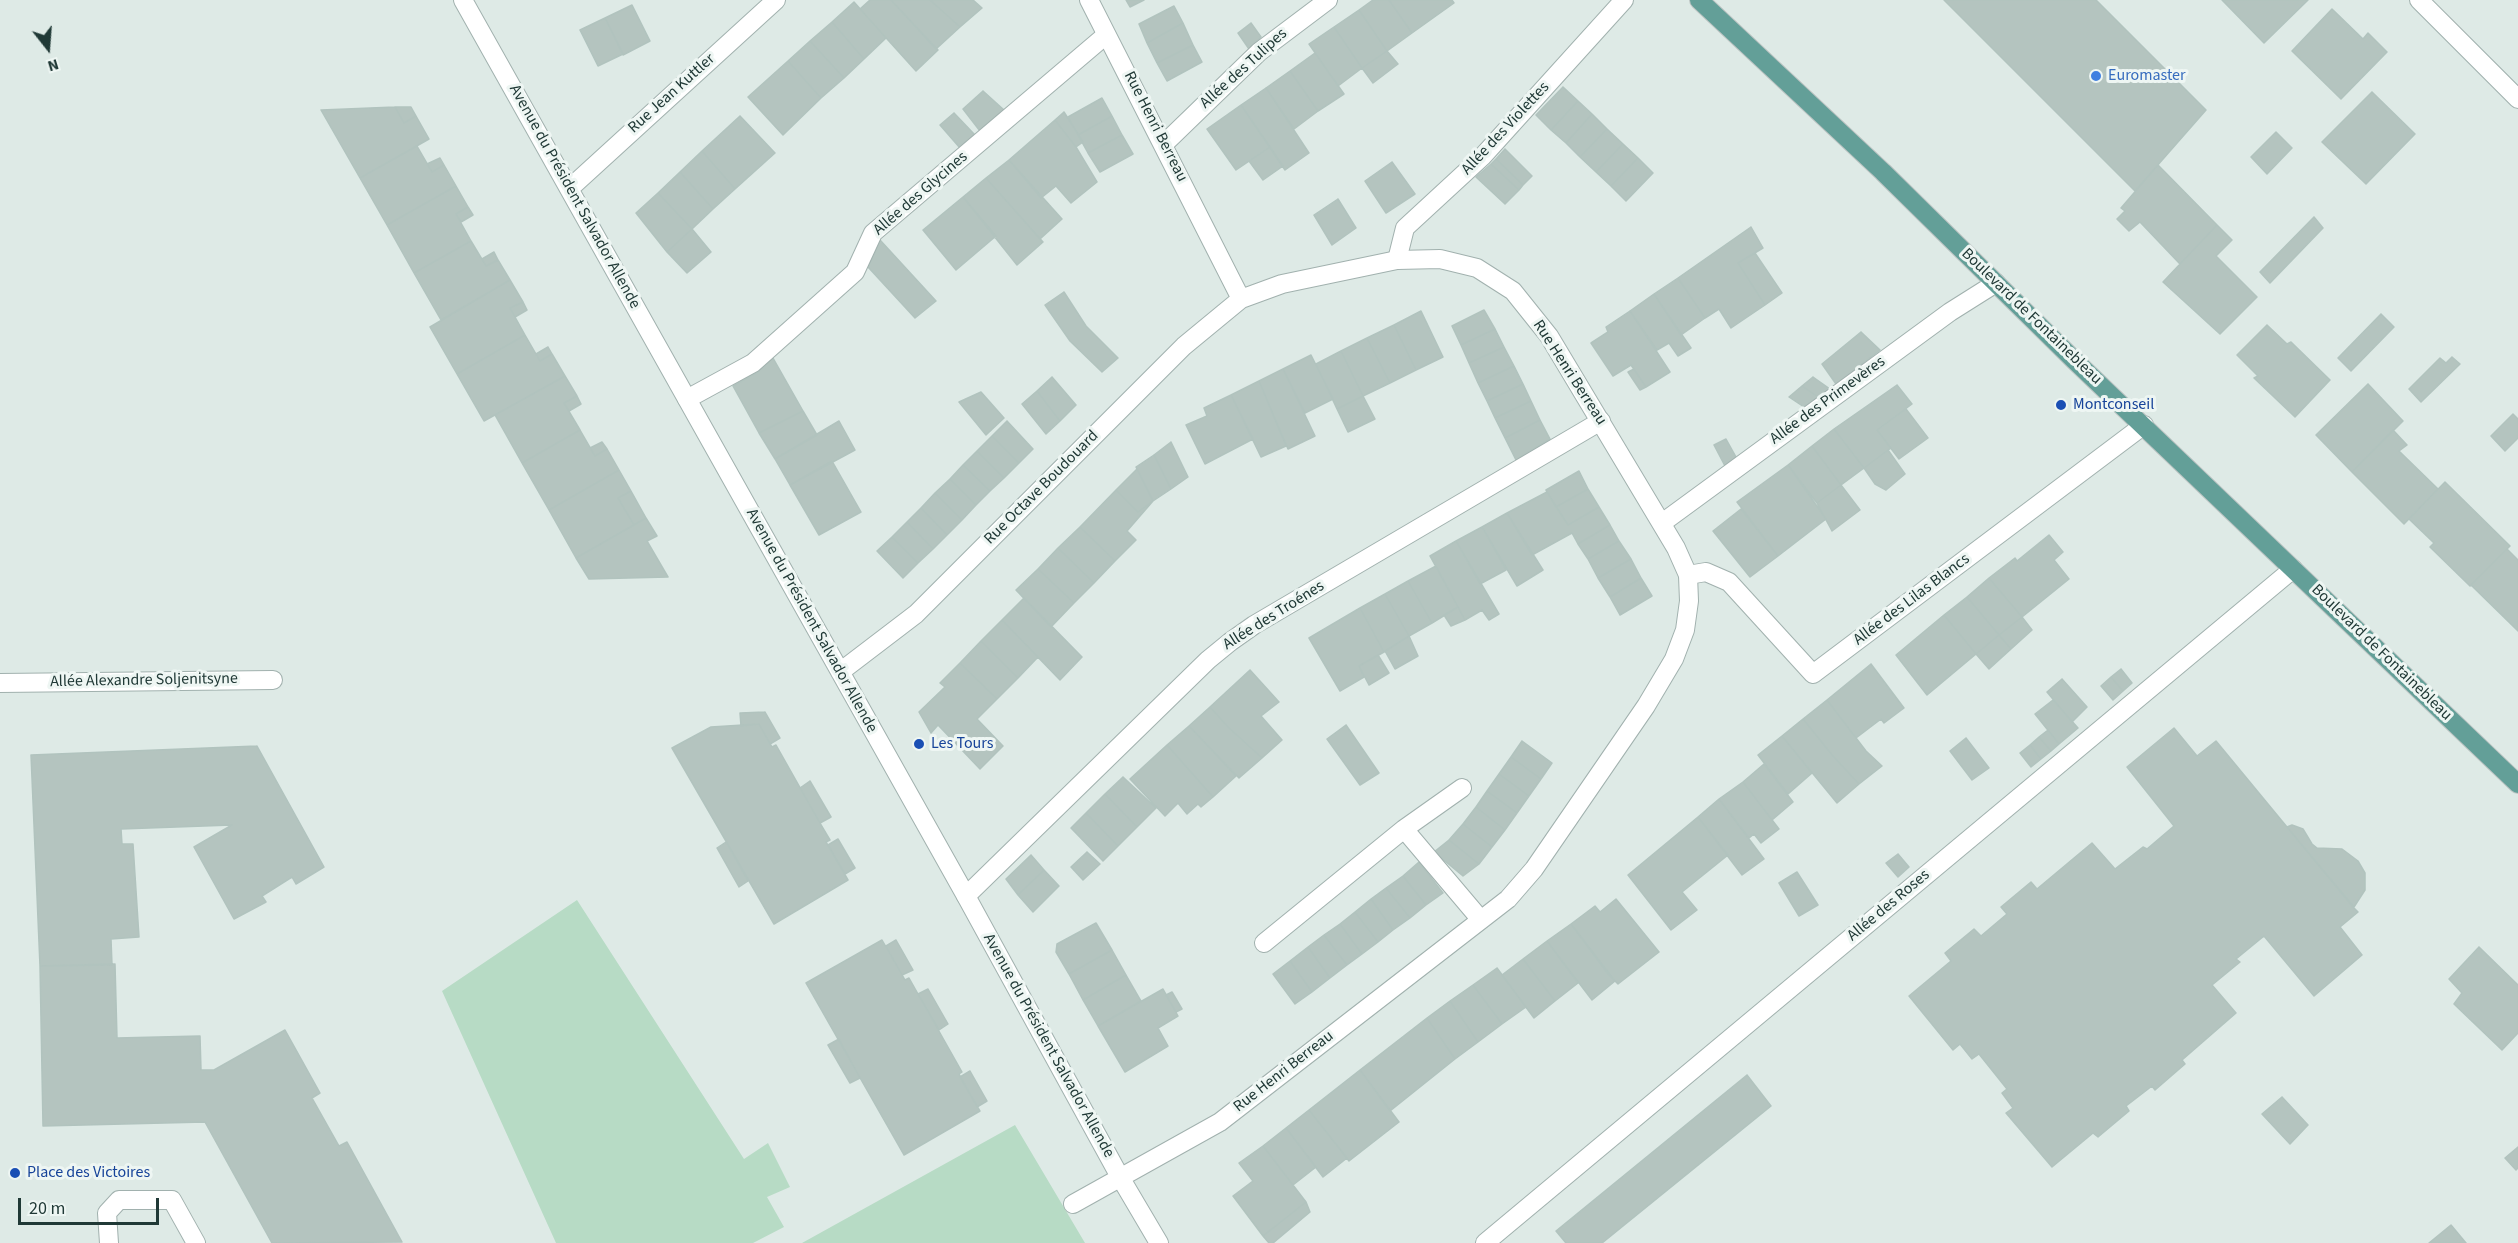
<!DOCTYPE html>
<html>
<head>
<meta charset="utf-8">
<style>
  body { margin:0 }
  #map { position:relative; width:2518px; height:1243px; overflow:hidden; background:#deeae6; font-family:"Source Sans 3",sans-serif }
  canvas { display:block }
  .north { position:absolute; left:18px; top:18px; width:60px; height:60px; -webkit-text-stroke:4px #eef6f3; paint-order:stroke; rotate:163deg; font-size:16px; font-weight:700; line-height:24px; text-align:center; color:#203936 }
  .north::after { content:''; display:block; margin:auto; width:21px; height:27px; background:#203936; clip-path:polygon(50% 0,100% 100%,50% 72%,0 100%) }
  .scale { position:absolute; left:18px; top:1198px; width:141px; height:27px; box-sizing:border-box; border:3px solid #203936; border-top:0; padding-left:8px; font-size:18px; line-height:21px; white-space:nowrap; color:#203936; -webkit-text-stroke:4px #eef6f3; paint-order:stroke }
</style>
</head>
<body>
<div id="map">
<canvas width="2518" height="1243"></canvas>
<div class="north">N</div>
<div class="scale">20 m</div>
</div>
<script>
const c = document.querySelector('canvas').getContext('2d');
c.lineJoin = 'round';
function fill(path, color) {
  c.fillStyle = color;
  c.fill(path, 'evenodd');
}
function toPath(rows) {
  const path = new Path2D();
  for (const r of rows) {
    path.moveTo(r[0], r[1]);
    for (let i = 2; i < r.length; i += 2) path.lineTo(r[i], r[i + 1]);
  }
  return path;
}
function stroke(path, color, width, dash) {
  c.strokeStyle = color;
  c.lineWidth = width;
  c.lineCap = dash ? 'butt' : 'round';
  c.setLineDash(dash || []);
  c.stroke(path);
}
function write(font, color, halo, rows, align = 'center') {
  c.font = font + ' "Source Sans 3",sans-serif';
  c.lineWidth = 6;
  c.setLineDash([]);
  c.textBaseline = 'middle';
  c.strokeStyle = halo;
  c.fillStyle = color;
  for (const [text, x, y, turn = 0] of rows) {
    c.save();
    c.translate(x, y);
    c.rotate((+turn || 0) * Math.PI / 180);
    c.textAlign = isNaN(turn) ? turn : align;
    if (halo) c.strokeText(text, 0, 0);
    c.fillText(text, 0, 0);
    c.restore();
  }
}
const green = toPath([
  [577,900,744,1159,768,1143,790,1187,767,1197,784,1227,753,1243,556,1243,442,991],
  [1015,1125,1085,1243,802,1243]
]);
const building = toPath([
  [870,0,891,0,938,50,916,71,860,9,870,0],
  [891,0,930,0,960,27,936,49,891,0],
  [930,0,973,0,982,8,960,27,930,0],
  [1126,0,1144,0,1130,7,1126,0],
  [1389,0,1412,33,1387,51,1359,10,1373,0,1389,0],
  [1389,0,1452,0,1454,3,1412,33,1389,0],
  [1944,0,2096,0,2206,110,2135,191,1944,0],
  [2222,0,2308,0,2264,43,2222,0],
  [854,2,886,38,864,59,832,22,854,2],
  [632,5,650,41,623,55,605,18,632,5],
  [1174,6,1183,23,1147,43,1139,24,1174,6],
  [2332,9,2363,39,2368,33,2387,52,2341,99,2292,51,2332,9],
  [1359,10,1387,51,1362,68,1334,27,1359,10],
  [605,18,623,54,598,66,580,30,605,18],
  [832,22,864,59,844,78,810,41,832,22],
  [1183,23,1193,45,1157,63,1147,43,1183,23],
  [1251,23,1261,37,1249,49,1238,33,1251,23],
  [1334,27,1362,68,1338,86,1309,44,1334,27],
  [810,41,844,78,821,98,788,61,810,41],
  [1193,45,1202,62,1167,81,1157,63,1193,45],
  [1387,51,1398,64,1373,83,1362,68,1387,51],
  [1315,53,1344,94,1318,111,1290,71,1315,53],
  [788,61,821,98,783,135,748,97,788,61],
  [1290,71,1318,111,1294,129,1266,88,1290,71],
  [1563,87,1578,101,1551,130,1536,115,1563,87],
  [1266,88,1309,153,1285,170,1241,105,1266,88],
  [983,91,1004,110,980,131,963,109,983,91],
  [2372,92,2415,134,2366,184,2322,142,2372,92],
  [1102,98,1112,116,1078,135,1068,117,1102,98],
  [1578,101,1592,114,1566,143,1551,130,1578,101],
  [1241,105,1270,147,1236,170,1207,129,1241,105],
  [395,107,404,123,416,116,429,139,360,178,321,110,395,107],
  [395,107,411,107,416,116,404,123,395,107],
  [1064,112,1083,142,1076,147,1055,120,1064,112],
  [954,113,975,135,960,148,940,125,954,113],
  [1592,114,1607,129,1580,157,1566,143,1592,114],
  [740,116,775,153,735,189,702,151,740,116],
  [1112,116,1122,135,1088,153,1078,135,1112,116],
  [1055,120,1076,147,1097,182,1071,203,1056,186,1041,198,1009,160,1055,120],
  [1607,129,1623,144,1596,172,1580,157,1607,129],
  [2276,132,2292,148,2267,174,2251,157,2276,132],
  [1122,135,1133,154,1100,172,1088,153,1122,135],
  [1623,144,1638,158,1611,186,1596,172,1623,144],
  [417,146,432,172,444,165,456,186,387,225,360,178,417,146],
  [1270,147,1283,166,1263,180,1249,161,1270,147],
  [1505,149,1532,176,1523,185,1496,159,1505,149],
  [702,151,735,189,713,209,680,172,702,151],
  [440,158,444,165,432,172,427,164,440,158],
  [1638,158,1653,173,1626,201,1611,186,1638,158],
  [1496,159,1523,185,1519,190,1491,164,1496,159],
  [1009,160,1062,219,1040,239,986,178,1009,160],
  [1392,162,1415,194,1386,213,1365,181,1392,162],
  [1491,164,1519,190,1505,204,1476,177,1491,164],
  [2158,165,2217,225,2180,264,2140,222,2129,231,2117,219,2125,211,2121,208,2158,165],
  [680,172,713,209,692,229,658,193,680,172],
  [986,178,1043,242,1017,265,963,197,986,178],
  [456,186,468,207,456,214,471,241,414,273,387,225,456,186],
  [658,193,692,229,667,252,636,213,658,193],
  [963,197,996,236,956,270,923,230,963,197],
  [1338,199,1356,228,1332,245,1314,215,1338,199],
  [468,207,473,215,461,222,456,214,468,207],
  [2314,217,2323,228,2270,283,2260,272,2314,217],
  [2217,225,2232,240,2216,256,2257,297,2220,334,2163,282,2217,225],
  [1751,227,1763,248,1738,263,1765,305,1731,328,1719,309,1705,318,1678,278,1751,227],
  [692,229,711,252,687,273,667,252,692,229],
  [880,240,936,301,915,318,868,267,880,240],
  [471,241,486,266,498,260,510,280,441,320,414,273,471,241],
  [494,252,498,260,486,266,482,259,494,252],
  [1755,253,1782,293,1765,305,1738,263,1755,253],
  [1678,278,1705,318,1681,335,1654,294,1678,278],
  [510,280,523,302,510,308,525,335,457,374,430,327,510,280],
  [1064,292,1086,326,1118,358,1102,372,1070,341,1045,305,1064,292],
  [1654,294,1691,348,1678,356,1669,343,1657,350,1630,311,1654,294],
  [523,302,527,310,515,317,510,308,523,302],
  [1484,310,1495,329,1461,345,1452,326,1484,310],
  [1421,311,1443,357,1416,370,1394,325,1421,311],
  [1630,311,1670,372,1646,387,1631,365,1613,376,1591,343,1608,332,1606,327,1630,311],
  [2381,314,2394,327,2351,371,2338,358,2381,314],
  [1394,325,1416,370,1390,383,1367,338,1394,325],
  [2267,325,2287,344,2291,342,2330,380,2295,417,2254,378,2258,376,2237,355,2267,325],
  [1495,329,1504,347,1469,363,1461,345,1495,329],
  [1861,332,1880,350,1836,384,1822,364,1861,332],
  [525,335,540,361,552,354,565,376,484,421,457,374,525,335],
  [1367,338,1390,383,1363,396,1341,351,1367,338],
  [548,347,552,354,540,361,536,354,548,347],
  [1504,347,1514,366,1478,383,1469,363,1504,347],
  [1341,351,1363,396,1337,409,1316,364,1341,351],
  [1311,355,1333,399,1305,413,1283,369,1311,355],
  [2452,357,2460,364,2421,402,2409,389,2440,358,2446,363,2452,357],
  [773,358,803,411,759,433,733,386,759,371,773,358],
  [1514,366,1523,384,1487,401,1478,383,1514,366],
  [1283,369,1315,436,1288,449,1259,381,1283,369],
  [1634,369,1646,387,1640,390,1628,372,1634,369],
  [565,376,577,396,564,403,580,430,522,463,495,415,565,376],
  [1052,377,1076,405,1060,421,1037,391,1052,377],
  [1813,377,1830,389,1818,397,1802,386,1813,377],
  [1259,381,1286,446,1261,457,1231,395,1259,381],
  [1523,384,1531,401,1495,418,1487,401,1523,384],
  [2368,384,2403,421,2352,472,2316,435,2368,384],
  [1897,385,1912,404,1877,430,1891,448,1864,468,1834,429,1897,385],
  [1802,386,1818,397,1804,407,1789,397,1802,386],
  [1037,391,1060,421,1046,434,1022,404,1037,391],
  [981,392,1004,418,986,435,959,402,981,392],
  [1231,395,1253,439,1205,464,1186,425,1207,416,1204,408,1231,395],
  [577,396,581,404,569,411,564,403,577,396],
  [1363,396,1375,419,1348,432,1337,409,1363,396],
  [1531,401,1540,420,1505,438,1495,418,1531,401],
  [1906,409,1928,438,1899,459,1877,430,1906,409],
  [803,411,817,435,775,459,759,433,803,411],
  [2513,414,2518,419,2518,438,2505,451,2491,436,2513,414],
  [1540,420,1550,439,1516,460,1505,438,1540,420],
  [839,421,855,450,790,485,775,459,839,421],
  [1007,421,1033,449,1019,463,992,436,1007,421],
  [1834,429,1864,468,1841,485,1812,446,1834,429],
  [580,430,595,456,607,449,619,470,549,510,522,463,580,430],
  [2393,430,2407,445,2399,451,2438,489,2404,524,2352,472,2393,430],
  [992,436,1019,463,1004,478,977,451,992,436],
  [1726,439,1736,457,1725,466,1714,445,1726,439],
  [602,442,607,449,595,456,590,448,602,442],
  [1171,442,1188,477,1171,489,1154,455,1171,442],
  [1812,446,1841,485,1817,503,1788,465,1812,446],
  [1888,450,1905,474,1886,490,1875,484,1864,468,1888,450],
  [977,451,1004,478,990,491,963,465,977,451],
  [1154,455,1171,489,1153,501,1136,467,1154,455],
  [832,461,861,512,819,535,790,485,832,461],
  [963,465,990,491,976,505,950,479,963,465],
  [1788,465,1826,519,1778,556,1737,502,1788,465],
  [1137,469,1153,501,1138,512,1116,490,1137,469],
  [619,470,631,491,618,498,634,525,576,558,549,510,619,470],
  [1579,471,1588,489,1556,507,1546,490,1579,471],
  [950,479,976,505,962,520,935,493,950,479],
  [2445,482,2510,546,2470,586,2430,547,2434,543,2409,519,2445,482],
  [1841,485,1860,510,1832,531,1817,503,1841,485],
  [1588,489,1599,507,1568,525,1556,507,1588,489],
  [1116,490,1138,512,1153,501,1127,531,1136,540,1115,561,1080,527,1116,490],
  [631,491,646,518,634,525,618,498,631,491],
  [1547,492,1568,525,1599,507,1610,525,1578,544,1572,533,1532,555,1507,513,1547,492],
  [935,493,962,520,947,535,921,508,935,493],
  [921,508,947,535,933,549,907,522,921,508],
  [1741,509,1778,556,1750,577,1713,531,1741,509],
  [1507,513,1543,570,1517,586,1482,527,1507,513],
  [646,518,657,536,647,541,668,577,589,579,576,558,646,518],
  [907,522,933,549,918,563,892,537,907,522],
  [1610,525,1619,541,1588,559,1578,544,1610,525],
  [1080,527,1115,561,1094,583,1058,548,1080,527],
  [1482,527,1506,570,1480,584,1456,541,1482,527],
  [2049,535,2063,552,2054,560,2069,579,2022,617,1989,578,2015,558,2017,561,2049,535],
  [892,537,918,563,903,578,877,551,892,537],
  [1456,541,1499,614,1489,620,1482,610,1465,620,1430,556,1456,541],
  [1619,541,1631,559,1598,578,1588,559,1619,541],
  [1058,548,1094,583,1074,603,1038,569,1058,548],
  [2507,549,2518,560,2518,631,2471,585,2507,549],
  [1631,559,1641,578,1610,597,1598,578,1631,559],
  [1436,566,1458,607,1432,623,1408,581,1436,566],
  [1038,569,1074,603,1051,627,1016,590,1038,569],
  [1641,578,1652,596,1620,615,1610,597,1641,578],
  [1989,578,2022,617,1999,635,1967,597,1989,578],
  [1408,581,1432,623,1409,636,1385,594,1408,581],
  [1385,594,1409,636,1384,652,1360,608,1385,594],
  [1967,597,1999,635,1976,654,1944,615,1967,597],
  [1024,598,1082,657,1060,680,1002,620,1024,598],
  [1458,607,1465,620,1451,626,1444,615,1458,607],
  [1360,608,1384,652,1359,666,1364,677,1340,691,1309,638,1360,608],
  [1944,615,1976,654,1927,695,1896,655,1944,615],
  [2022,617,2032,630,2011,649,1999,635,2022,617],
  [1002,620,1038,657,1018,678,981,641,1002,620],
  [1999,635,2011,649,1989,669,1976,654,1999,635],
  [1409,636,1418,656,1395,669,1385,651,1409,636],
  [981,641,1018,678,997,699,960,663,981,641],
  [1378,655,1389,673,1369,685,1359,666,1378,655],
  [960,663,997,699,977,719,1003,746,980,769,938,725,931,733,919,712,945,687,940,683,960,663],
  [1871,664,1904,708,1884,723,1881,719,1856,738,1827,700,1871,664],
  [2121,669,2132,683,2123,691,2111,677,2121,669],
  [1250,670,1279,702,1261,716,1282,740,1262,758,1228,727,1210,707,1250,670],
  [2111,677,2123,691,2113,700,2101,686,2111,677],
  [2062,679,2087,707,2072,722,2047,692,2062,679],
  [1827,700,1866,751,1882,766,1859,784,1833,756,1803,719,1827,700],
  [2053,700,2078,728,2059,744,2035,714,2053,700],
  [1210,707,1228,727,1262,758,1239,778,1189,726,1210,707],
  [765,712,780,738,770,744,759,724,741,726,740,713,765,712],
  [1803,719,1833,756,1859,784,1837,803,1782,736,1803,719],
  [759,724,772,747,776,745,820,823,830,840,826,842,848,880,774,924,672,748,711,727,759,724],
  [1346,725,1379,773,1360,785,1327,739,1346,725],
  [1189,726,1236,776,1213,797,1167,745,1189,726],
  [2174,728,2197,756,2216,741,2353,907,2358,912,2340,927,2362,955,2314,996,2264,936,2236,959,2240,962,2212,985,2236,1013,2182,1060,2185,1064,2155,1090,2152,1086,2126,1106,2129,1111,2098,1137,2093,1133,2052,1167,2006,1113,2013,1108,2002,1093,2007,1089,1979,1054,1972,1059,1960,1044,1953,1050,1909,996,1951,961,1945,953,1974,929,1981,936,2007,914,2001,907,2031,882,2037,889,2092,843,2115,869,2143,847,2147,849,2174,826,2127,767,2174,728],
  [2048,730,2059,744,2051,751,2039,737,2048,730],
  [1782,736,1812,773,1788,794,1758,755,1782,736],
  [2039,737,2051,751,2041,759,2030,745,2039,737],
  [1966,738,1989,768,1972,780,1950,751,1966,738],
  [1522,741,1552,763,1541,779,1511,757,1522,741],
  [1167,745,1213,797,1201,807,1198,804,1187,814,1178,803,1165,816,1130,779,1167,745],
  [2030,745,2041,759,2031,767,2020,753,2030,745],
  [257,746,324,867,296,884,292,877,262,896,266,902,234,919,194,847,232,825,121,829,122,844,133,844,139,937,111,939,112,965,40,966,31,755,257,746],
  [1511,757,1541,779,1529,796,1499,774,1511,757],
  [1764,764,1793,802,1772,820,1743,782,1764,764],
  [1499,774,1529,796,1517,813,1487,791,1499,774],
  [1123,777,1156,808,1137,827,1105,794,1123,777],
  [810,781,831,817,820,823,800,788,810,781],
  [1743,782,1779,829,1761,843,1754,834,1749,838,1719,799,1743,782],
  [1487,791,1517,813,1505,830,1476,807,1487,791],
  [1105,794,1137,827,1118,846,1086,813,1105,794],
  [1719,799,1764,859,1742,875,1698,817,1719,799],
  [1476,807,1505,830,1492,847,1463,824,1476,807],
  [1086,813,1118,846,1103,861,1071,828,1086,813],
  [1698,817,1728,855,1682,892,1697,910,1671,930,1628,875,1698,817],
  [1463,824,1492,847,1479,864,1449,840,1463,824],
  [2292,825,2303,829,2312,844,2317,848,2342,849,2358,861,2365,873,2365,890,2354,907,2287,827,2292,825],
  [838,839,855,868,845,874,828,845,838,839],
  [1449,840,1479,864,1463,876,1434,852,1449,840],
  [726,842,748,881,739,887,717,848,726,842],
  [1087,852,1100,864,1083,880,1071,867,1087,852],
  [1898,854,1909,867,1898,877,1886,863,1898,854],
  [1031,855,1044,870,1018,895,1006,879,1031,855],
  [1419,862,1443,893,1426,905,1403,876,1419,862],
  [1044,870,1059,886,1033,912,1018,895,1044,870],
  [1797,872,1818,905,1799,916,1779,883,1797,872],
  [1403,876,1426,905,1410,918,1386,888,1403,876],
  [1386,888,1410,918,1393,930,1371,899,1386,888],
  [1371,899,1393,930,1378,942,1355,912,1371,899],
  [1616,899,1659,952,1618,984,1608,974,1571,924,1595,906,1600,912,1616,899],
  [1355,912,1378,942,1362,954,1340,924,1355,912],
  [1096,923,1112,950,1069,974,1056,952,1057,944,1096,923],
  [1340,924,1362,954,1347,965,1324,935,1340,924],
  [1571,924,1615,981,1592,1000,1547,941,1571,924],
  [1324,935,1347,965,1330,978,1308,947,1324,935],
  [882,940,905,980,909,978,918,994,962,1072,959,1074,980,1111,904,1155,806,983,882,940],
  [896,940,913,970,902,975,886,946,896,940],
  [1547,941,1578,983,1555,1001,1523,959,1547,941],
  [1308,947,1330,978,1312,992,1290,961,1308,947],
  [2479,947,2518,985,2518,1033,2502,1050,2454,1004,2462,993,2449,979,2479,947],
  [1112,950,1126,975,1083,1000,1069,974,1112,950],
  [1523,959,1555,1001,1534,1018,1502,975,1523,959],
  [1290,961,1312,992,1295,1004,1273,974,1290,961],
  [115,964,117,1038,200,1036,201,1070,214,1070,285,1030,320,1093,312,1098,339,1146,347,1142,402,1242,272,1243,205,1122,43,1126,40,966,115,964],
  [1497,968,1526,1007,1502,1024,1473,985,1497,968],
  [1126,975,1141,1001,1098,1026,1083,1000,1126,975],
  [1473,985,1502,1024,1478,1042,1450,1001,1473,985],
  [928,989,948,1024,939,1030,918,994,928,989],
  [1163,989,1178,1016,1158,1028,1168,1046,1125,1072,1098,1026,1163,989],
  [1172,992,1182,1009,1176,1012,1166,995,1172,992],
  [1450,1001,1478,1042,1455,1059,1427,1018,1450,1001],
  [1427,1018,1455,1059,1390,1111,1360,1070,1427,1018],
  [839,1039,860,1078,850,1083,828,1045,839,1039],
  [1360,1070,1399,1122,1349,1161,1309,1110,1360,1070],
  [970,1071,987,1101,977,1107,960,1077,970,1071],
  [1747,1075,1771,1106,1602,1243,1566,1243,1556,1231,1747,1075],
  [2282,1097,2308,1125,2290,1144,2262,1114,2282,1097],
  [1309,1110,1347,1158,1323,1177,1286,1128,1309,1110],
  [1286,1128,1316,1167,1293,1185,1263,1146,1286,1128],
  [1263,1146,1306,1202,1263,1236,1233,1196,1253,1181,1239,1163,1263,1146],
  [2518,1147,2518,1168,2516,1170,2505,1158,2518,1147],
  [1306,1202,1310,1212,1273,1243,1269,1243,1263,1236,1306,1202],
  [2451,1225,2466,1243,2429,1243,2451,1225]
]);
const service = toPath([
  [109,1243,107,1213,119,1200,172,1200,196,1243]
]);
const pedestrian = toPath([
  [1164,144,1259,52,1328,0],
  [1397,260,1405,228,1482,157,1624,0],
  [687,399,753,363,855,272,873,233,1106,35],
  [1662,523,1950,312,1996,283],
  [1688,575,1706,572,1729,582,1813,674,2144,425],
  [966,896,1208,660,1230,642,1254,625,1601,421],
  [1485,1243,2293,569]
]);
const minor = toPath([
  [463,0,966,896,1120,1177,1159,1243],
  [1089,0,1241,299],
  [2419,0,2518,99],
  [569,189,776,0],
  [840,672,916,614,1184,346,1241,299,1282,284,1397,260,1440,259,1477,268,1513,291,1549,336,1676,548,1688,575,1689,601,1685,630,1674,659,1646,706,1534,869,1508,899,1220,1122,1073,1204],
  [0,683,273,680],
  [1404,829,1481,920],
  [1264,943,1404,829,1462,788]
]);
const primary = toPath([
  [1699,0,1883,172,2074,360,2518,784]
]);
const markers = [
  [2096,76,6,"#3f7fe0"],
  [2061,405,6,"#1a4fb4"],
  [919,744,6,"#1a4fb4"],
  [15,1173,6,"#1a4fb4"]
];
const streetNames = [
  ["Allée des Tulipes",1244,69,-42],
  ["Rue Jean Kuttler",672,94,-42],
  ["Rue Henri Berreau",1155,127,63],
  ["Allée des Violettes",1506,129,-47],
  ["Allée des Glycines",921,194,-41],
  ["Avenue du Président Salvador Allende",574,197,61],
  ["Boulevard de Fontainebleau",2031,317,44],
  ["Rue Henri Berreau",1569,373,57],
  ["Allée des Primevères",1828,401,-36],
  ["Rue Octave Boudouard",1042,488,-45],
  ["Allée des Lilas Blancs",1912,600,-37],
  ["Allée des Troénes",1274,616,-32],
  ["Avenue du Président Salvador Allende",811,621,61],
  ["Boulevard de Fontainebleau",2381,653,44],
  ["Allée Alexandre Soljenitsyne",144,681,-1],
  ["Allée des Roses",1889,906,-40],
  ["Avenue du Président Salvador Allende",1048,1046,61],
  ["Rue Henri Berreau",1284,1072,-38]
];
const shopNames = [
  ["Euromaster",2108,76]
];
const transitNames = [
  ["Montconseil",2073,405],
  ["Les Tours",931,744],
  ["Place des Victoires",27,1173]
];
fill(green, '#b7dbc5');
fill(building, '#b4c4bf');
stroke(building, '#b1c3be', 1.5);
stroke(service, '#a1b1ae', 20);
stroke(pedestrian, '#a1b1ae', 20);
stroke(minor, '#a1b1ae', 20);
stroke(primary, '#bcc4c3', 20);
stroke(service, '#fff', 18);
stroke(pedestrian, '#fff', 18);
stroke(minor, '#fff', 18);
stroke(primary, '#639f98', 18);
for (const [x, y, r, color] of markers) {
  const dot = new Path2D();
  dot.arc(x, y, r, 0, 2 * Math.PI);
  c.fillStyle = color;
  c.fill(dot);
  stroke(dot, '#eef6f3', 2);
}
write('16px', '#203936', '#eef6f3', streetNames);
write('16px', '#366cbe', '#eef6f3', shopNames, 'left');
write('16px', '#164399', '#eef6f3', transitNames, 'left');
</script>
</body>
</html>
